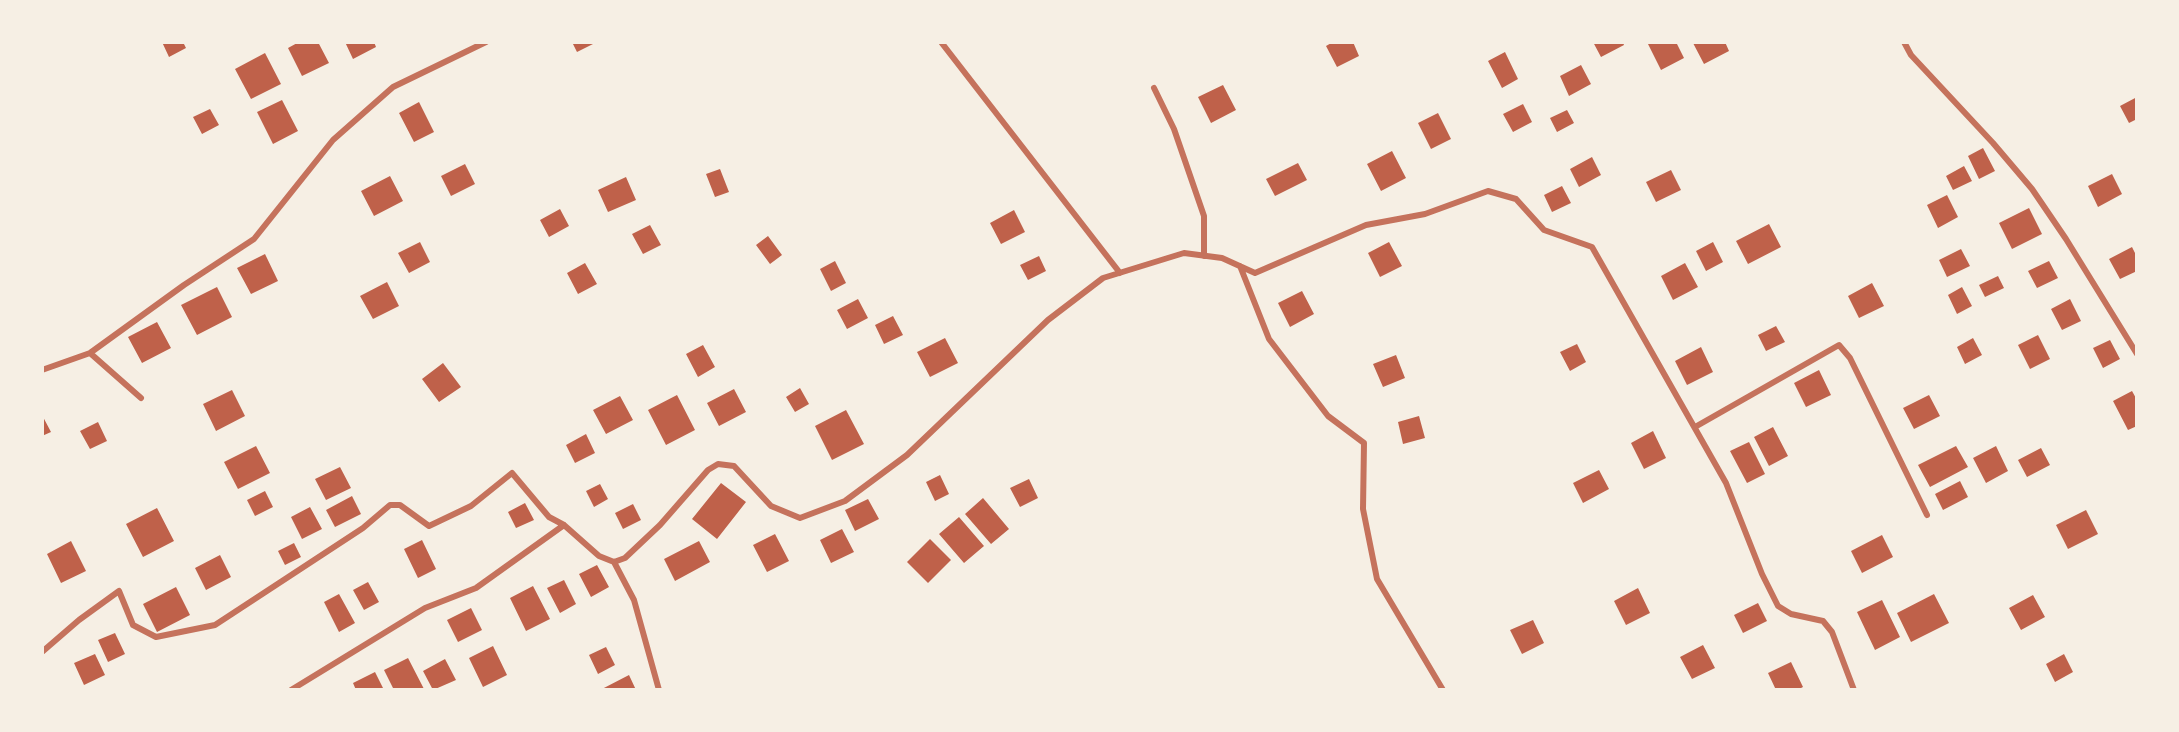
<!DOCTYPE html>
<html>
<head>
<meta charset="utf-8">
<style>
  body { margin:0 }
  #map { position:relative; width:2179px; height:732px; overflow:hidden; background:#f6efe4; font-family:"Golos Text",sans-serif }
  canvas { display:block }
  .frame { position:absolute; inset:0; border:44px solid #f6efe4; pointer-events:none }
</style>
</head>
<body>
<div id="map">
<canvas width="2179" height="732"></canvas>
<div class="frame"></div>
</div>
<script>
const c = document.querySelector('canvas').getContext('2d');
c.lineJoin = 'round';
function fill(path, color) {
  c.fillStyle = color;
  c.fill(path, 'evenodd');
}
function toPath(rows) {
  const path = new Path2D();
  for (const r of rows) {
    path.moveTo(r[0], r[1]);
    for (let i = 2; i < r.length; i += 2) path.lineTo(r[i], r[i + 1]);
  }
  return path;
}
function stroke(path, color, width, dash) {
  c.strokeStyle = color;
  c.lineWidth = width;
  c.lineCap = dash ? 'butt' : 'round';
  c.setLineDash(dash || []);
  c.stroke(path);
}
const building = toPath([
  [162,42,183,42,186,48,169,57],
  [299,42,318,42,329,63,302,76,288,48],
  [345,42,374,42,376,47,353,59],
  [572,42,597,42,577,52],
  [1333,42,1353,42,1359,56,1337,67,1326,46],
  [1593,42,1623,42,1624,45,1601,57],
  [1647,42,1676,42,1684,58,1661,70],
  [1696,42,1725,42,1729,51,1704,64,1693,43],
  [1505,52,1518,79,1502,88,1488,61],
  [265,53,281,84,251,99,235,69],
  [1581,65,1591,84,1569,96,1560,76],
  [1223,85,1236,110,1211,123,1198,97],
  [2137,97,2137,119,2129,123,2120,106],
  [282,100,298,131,273,144,257,112],
  [419,102,434,132,414,142,399,113],
  [1523,104,1532,122,1513,132,1503,114],
  [210,109,219,125,202,134,193,117],
  [1567,110,1574,123,1557,132,1550,118],
  [1438,113,1451,139,1431,149,1418,123],
  [1983,148,1995,171,1979,179,1968,156],
  [1392,151,1406,178,1381,191,1367,164],
  [1592,157,1601,175,1579,187,1570,169],
  [1298,163,1307,180,1275,196,1266,179],
  [465,164,475,184,451,196,441,176],
  [1964,166,1972,181,1953,190,1946,176],
  [720,169,729,192,715,197,706,174],
  [1671,170,1681,190,1656,202,1646,182],
  [2112,174,2122,194,2098,207,2088,186],
  [390,176,403,201,374,216,361,191],
  [626,177,636,200,608,212,598,190],
  [1562,186,1571,203,1552,212,1544,195],
  [1947,195,1958,217,1938,228,1927,205],
  [2029,208,2042,234,2012,249,1999,223],
  [560,209,569,226,549,237,540,220],
  [1014,210,1025,232,1001,244,990,223],
  [1769,224,1781,247,1748,264,1736,241],
  [650,225,661,245,643,254,632,234],
  [768,236,782,255,770,264,756,245],
  [420,242,430,262,409,273,398,253],
  [1389,242,1402,266,1380,277,1368,253],
  [1713,242,1723,262,1706,271,1696,251],
  [2132,247,2137,257,2137,271,2120,279,2109,259],
  [1961,249,1970,266,1947,277,1939,260],
  [265,254,278,281,251,294,237,268],
  [1039,256,1046,271,1028,280,1020,265],
  [835,261,846,283,831,291,820,269],
  [2049,261,2058,278,2037,288,2028,271],
  [585,263,597,284,578,294,567,273],
  [1685,263,1698,287,1673,300,1661,276],
  [1998,276,2004,288,1985,297,1979,285],
  [387,282,399,306,373,319,360,296],
  [1872,283,1884,306,1859,318,1848,296],
  [217,287,232,317,197,335,181,305],
  [1962,287,1972,306,1957,314,1948,295],
  [1302,291,1314,314,1290,327,1278,303],
  [858,299,868,318,847,329,837,310],
  [2070,299,2081,321,2062,330,2051,309],
  [893,316,903,335,884,344,875,325],
  [157,322,171,348,142,363,128,337],
  [1776,326,1785,342,1766,351,1758,335],
  [2038,335,2050,359,2030,369,2018,345],
  [945,338,958,363,930,377,917,352],
  [1973,338,1982,355,1965,364,1957,347],
  [2110,340,2120,359,2103,368,2093,348],
  [1577,344,1586,362,1570,371,1560,352],
  [703,345,715,367,698,377,686,354],
  [1701,347,1713,372,1687,385,1675,361],
  [1396,355,1405,378,1383,387,1373,364],
  [443,363,461,387,439,402,422,379],
  [1819,370,1831,395,1806,407,1794,383],
  [800,388,809,404,795,412,786,397],
  [734,389,746,412,719,426,707,403],
  [232,390,245,416,216,431,203,404],
  [2132,391,2137,400,2137,426,2128,430,2113,401],
  [677,395,695,430,666,445,648,410],
  [1929,395,1940,416,1914,429,1903,408],
  [620,396,633,420,606,434,593,410],
  [846,410,864,444,832,460,815,426],
  [42,415,51,432,42,436],
  [1419,416,1425,438,1403,444,1398,422],
  [98,422,107,441,90,449,80,431],
  [1773,427,1788,456,1769,466,1754,437],
  [1653,431,1666,458,1644,469,1631,443],
  [586,434,595,453,575,463,566,445],
  [1749,442,1765,474,1747,483,1730,451],
  [256,446,270,473,238,489,224,462],
  [1956,446,1968,467,1930,487,1918,465],
  [1996,446,2008,471,1986,483,1973,458],
  [2041,448,2050,465,2027,477,2018,460],
  [340,467,351,488,326,500,315,479],
  [1599,470,1609,489,1583,503,1573,483],
  [940,475,949,494,935,501,926,482],
  [1029,479,1038,498,1020,507,1010,488],
  [1960,481,1968,497,1943,510,1935,494],
  [721,483,746,502,717,539,692,519],
  [600,484,608,499,594,507,586,491],
  [265,491,273,507,255,516,247,500],
  [352,496,361,514,335,527,326,510],
  [983,498,1009,529,991,544,965,514],
  [868,499,879,519,855,531,845,510],
  [525,503,534,520,516,528,508,512],
  [633,504,641,520,623,529,615,513],
  [310,507,322,529,302,539,291,517],
  [157,508,174,541,143,557,126,524],
  [2086,510,2098,534,2068,549,2056,525],
  [959,517,984,546,964,563,939,534],
  [842,529,854,552,831,563,820,540],
  [775,534,789,561,767,572,753,545],
  [1882,535,1893,557,1862,573,1851,551],
  [930,539,951,560,928,583,907,562],
  [422,540,436,569,418,578,404,549],
  [71,541,86,571,61,583,47,554],
  [699,541,710,562,675,581,664,559],
  [294,543,301,557,285,565,278,551],
  [220,555,231,577,206,590,195,568],
  [597,565,609,587,591,597,579,574],
  [564,580,576,604,560,613,547,588],
  [368,582,379,602,364,610,353,590],
  [533,586,550,619,526,631,510,598],
  [176,587,190,615,157,632,143,604],
  [1638,588,1650,613,1626,625,1614,601],
  [339,594,355,623,339,632,324,602],
  [1934,594,1949,623,1911,642,1897,613],
  [2033,595,2045,617,2021,630,2009,608],
  [1882,600,1900,637,1875,650,1857,612],
  [1758,603,1767,621,1743,633,1734,615],
  [471,608,482,630,458,642,447,620],
  [1533,620,1544,643,1522,654,1510,630],
  [115,633,125,654,108,662,98,640],
  [1703,645,1715,668,1692,679,1680,657],
  [493,646,507,675,483,687,469,658],
  [606,647,615,665,598,674,589,655],
  [95,654,105,675,84,685,74,663],
  [2064,654,2073,672,2055,682,2046,664],
  [408,658,424,689,394,690,384,670],
  [445,659,456,680,433,690,423,671],
  [1791,662,1803,687,1797,690,1776,690,1768,673],
  [375,672,384,690,356,690,353,683],
  [629,675,636,690,600,690]
]);
const minor = toPath([
  [941,42,1120,273],
  [1904,42,1911,55,1993,143,2032,189,2066,239,2137,354],
  [1154,88,1174,129,1204,216,1204,256],
  [1240,266,1269,339,1328,416,1364,443,1363,509,1377,579,1443,690],
  [90,353,141,398],
  [42,370,90,353,184,285,254,239,333,140,393,87,486,42],
  [1695,427,1839,345,1850,358,1927,515],
  [614,562,634,600,659,690],
  [42,652,79,620,119,591,133,625,156,637,215,625,363,528,390,505,400,505,429,526,471,506,512,473,549,517,564,525,599,556,614,562,625,558,660,525,708,470,718,464,734,466,771,506,800,518,845,501,907,455,1048,320,1103,278,1184,253,1222,258,1255,273,1366,225,1425,214,1488,191,1516,199,1544,230,1592,247,1726,483,1762,574,1778,606,1791,614,1823,621,1832,632,1854,690],
  [291,690,425,608,476,588,564,525]
]);
fill(building, '#bf614a');
stroke(minor, '#c5725c', 6);
</script>
</body>
</html>
